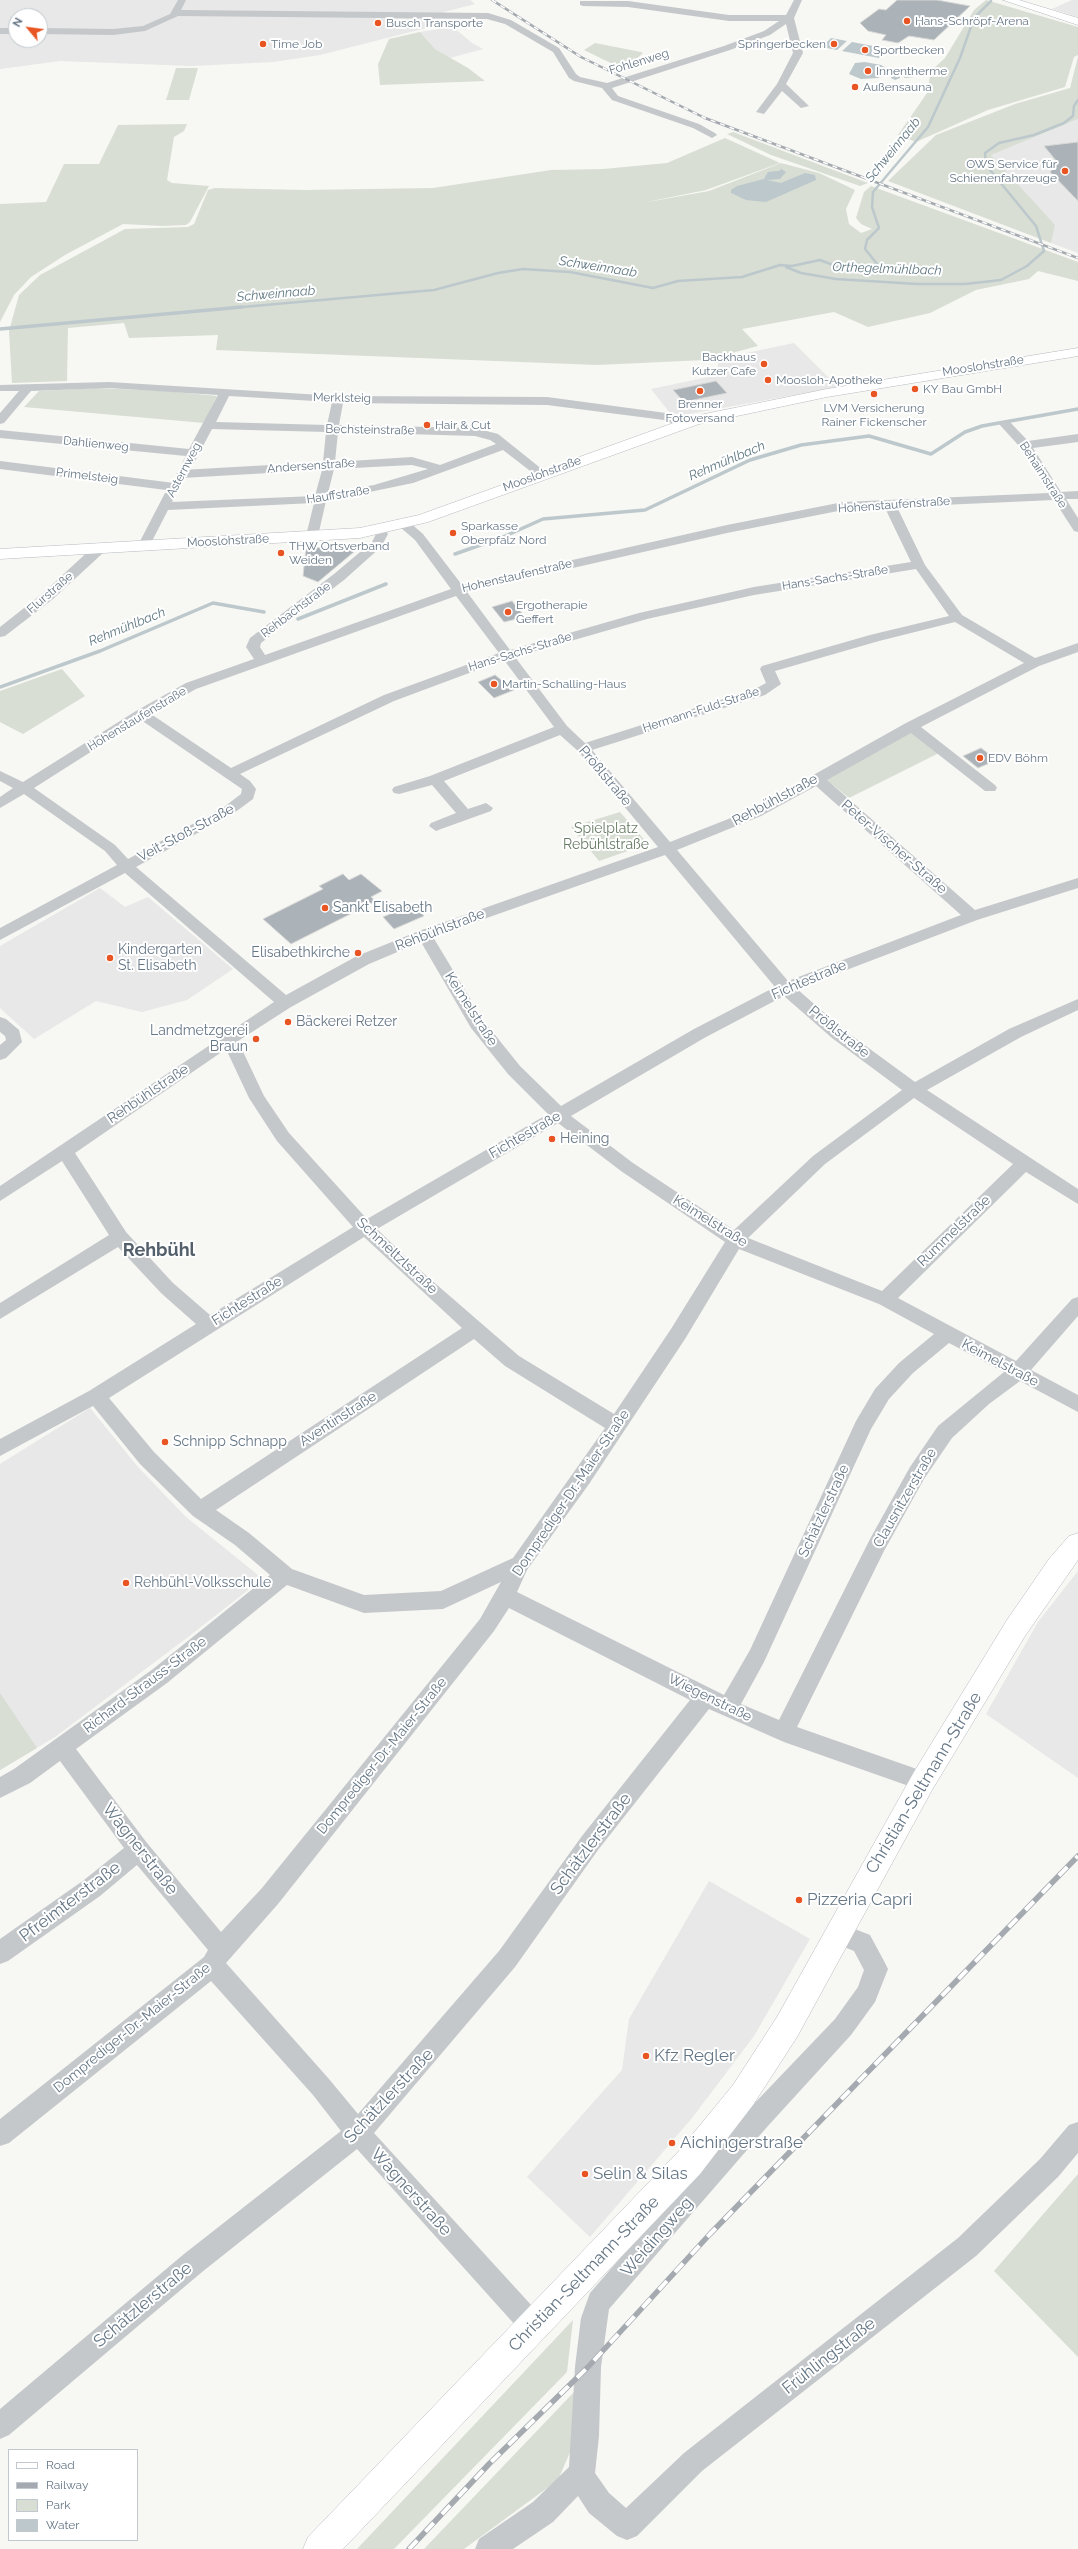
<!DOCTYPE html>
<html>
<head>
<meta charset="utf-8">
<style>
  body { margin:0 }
  #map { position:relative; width:1078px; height:2549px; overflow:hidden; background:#f7f7f3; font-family:Raleway,sans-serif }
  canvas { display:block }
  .legend { position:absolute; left:8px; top:2449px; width:130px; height:92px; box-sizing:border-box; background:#fff; border:1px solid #c1c8ce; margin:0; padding:5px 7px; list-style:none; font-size:12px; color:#657685 }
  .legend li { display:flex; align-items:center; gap:8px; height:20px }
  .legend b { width:20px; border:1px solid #c1c8ce }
  .north { position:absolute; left:8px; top:8px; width:40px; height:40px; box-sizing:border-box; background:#fff; border:1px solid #c1c8ce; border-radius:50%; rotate:299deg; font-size:11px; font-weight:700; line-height:16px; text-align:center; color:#657685 }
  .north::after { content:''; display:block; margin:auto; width:14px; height:18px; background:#e85522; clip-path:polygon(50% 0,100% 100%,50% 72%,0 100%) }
</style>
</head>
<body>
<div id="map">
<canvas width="1078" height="2549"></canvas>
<ul class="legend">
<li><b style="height:5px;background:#fff"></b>Road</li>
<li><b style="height:5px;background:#a4aab0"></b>Railway</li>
<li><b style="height:11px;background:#d8ded4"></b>Park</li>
<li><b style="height:11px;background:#bcc8cc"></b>Water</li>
</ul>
<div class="north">N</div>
</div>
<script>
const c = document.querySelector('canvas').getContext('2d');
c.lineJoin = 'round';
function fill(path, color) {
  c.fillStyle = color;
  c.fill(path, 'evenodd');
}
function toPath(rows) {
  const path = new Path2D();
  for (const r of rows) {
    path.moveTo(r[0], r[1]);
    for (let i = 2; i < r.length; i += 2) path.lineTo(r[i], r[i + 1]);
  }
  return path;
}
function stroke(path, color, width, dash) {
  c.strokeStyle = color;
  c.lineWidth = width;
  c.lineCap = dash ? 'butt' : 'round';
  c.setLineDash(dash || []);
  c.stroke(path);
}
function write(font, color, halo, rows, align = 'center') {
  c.font = font + ' Raleway,sans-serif';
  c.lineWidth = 4;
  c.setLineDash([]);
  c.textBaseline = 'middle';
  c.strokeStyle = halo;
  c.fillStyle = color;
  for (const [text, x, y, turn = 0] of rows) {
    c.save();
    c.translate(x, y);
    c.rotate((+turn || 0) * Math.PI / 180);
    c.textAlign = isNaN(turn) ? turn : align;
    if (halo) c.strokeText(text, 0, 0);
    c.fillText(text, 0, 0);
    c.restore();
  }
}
const built = toPath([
  [0,0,470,0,475,4,444,12,432,21,430,27,320,55,273,62,192,66,60,61,0,69],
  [16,16,40,16,40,40,16,40],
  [1072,0,1078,0,1078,17,1052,9],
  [453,27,472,43,483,49,450,58,435,49,420,32],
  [1078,119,1078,253,1051,243,1054,225,990,155],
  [794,343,838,387,684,415,670,413,651,389,718,375,718,359],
  [100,888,125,907,148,897,233,969,187,1000,142,1012,96,1001,34,1039,0,1008,0,946],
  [90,1408,138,1467,186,1517,258,1575,247,1591,188,1637,55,1737,0,1770,0,1464],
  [1078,1571,1078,1778,986,1714,1038,1622],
  [709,1881,810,1939,754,2036,692,2118,590,2237,527,2177,622,2070,629,2019]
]);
const green = toPath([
  [986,0,1078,27,1078,55,1074,57,1065,87,988,110,916,142,898,135,927,93,931,71,945,58,974,10],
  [420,32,435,49,468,68,485,81,380,85,378,64,389,39],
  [595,43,641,52,643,53,625,70,584,50],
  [1078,57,1078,119,991,155,1055,225,1051,243,888,181,936,135,1015,104,1070,88],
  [176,68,198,68,189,100,166,100],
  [187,124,184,131,174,137,167,180,172,183,209,186,190,222,186,225,163,226,123,224,65,255,31,277,14,295,0,322,0,204,46,202,64,164,99,164,118,125],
  [733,132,868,183,860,186,771,155,727,134],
  [725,138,780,163,706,190,642,203,709,191,781,163,819,173,855,190,846,209,849,224,861,233,872,229,861,224,856,218,864,192,871,186,1078,262,1078,281,1038,271,1029,279,976,290,930,313,868,327,834,312,742,329,758,346,705,360,597,365,216,350,218,335,129,338,124,323,68,328,67,381,12,383,9,331,19,295,40,275,125,229,188,227,194,224,208,190,215,188,304,190,433,188,551,170,603,169,667,163],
  [97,388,166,391,217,396,204,423,24,407,39,391],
  [62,669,85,696,23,734,0,722,0,691],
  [912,732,941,752,849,798,824,778],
  [620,812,648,844,599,861,571,827],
  [0,1693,37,1748,0,1770],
  [1078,2174,1078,2357,994,2271],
  [573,2320,567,2372,394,2549,357,2549],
  [575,2391,571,2450,558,2480,464,2549,424,2549]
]);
const water = toPath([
  [831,38,847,41,837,50,822,47],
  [852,42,889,49,879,58,842,51],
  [865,62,881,65,886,68,886,72,895,74,900,70,914,77,904,78,905,75,901,73,900,78,895,80,891,78,891,75,884,74,878,78,861,79,849,74,855,63],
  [781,169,786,172,780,179,767,180,781,183,805,173,815,175,816,180,766,202,746,200,731,193,731,190,737,186,764,179,768,172,779,171]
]);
const streamFar1 = toPath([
  [786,267,801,273,836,279,917,284,965,284,1001,280,1027,266,1044,251,1036,226,986,165,985,153,999,143,1034,135,1064,123,1073,116,1074,106,1078,100],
  [231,308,434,290,498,273,523,269,570,272,653,288,678,281,742,277,780,265,792,266,820,260,851,272,867,271,878,265,865,249,867,240,879,228,872,207,873,192,928,127,960,58,974,18,991,1]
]);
const stream = toPath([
  [0,329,242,307],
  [455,554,503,537,543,519,645,510,750,460,801,445,869,436,931,454,965,432,982,426,1078,409],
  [298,619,386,584],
  [0,687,100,651,213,603,264,612]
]);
const building = toPath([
  [897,0,937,0,970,6,934,40,909,36,898,43,882,40,886,35,868,31,860,23,879,9,886,10,897,0],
  [1078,142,1078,201,1050,172,1058,163,1044,146,1078,142],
  [716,381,727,393,684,402,673,390,716,381],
  [361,546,318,582,303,576,306,548,361,546],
  [512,601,525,617,504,622,492,607,512,601],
  [495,675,514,690,494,698,478,682,495,675],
  [981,748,997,760,978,768,963,756,981,748],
  [343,874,349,880,361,874,382,891,371,897,376,901,291,944,263,919,323,889,319,886,343,874],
  [413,904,424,916,394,929,383,917,413,904]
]);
const street = toPath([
  [178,0,186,0,181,10,488,13,511,20,559,48,576,74,580,77,607,83,724,46,764,31,779,21,729,21,628,7,583,6,580,5,580,1,628,1,729,15,786,15,794,0,802,0,794,18,803,53,786,84,809,106,801,108,782,91,764,114,756,112,777,84,793,53,786,24,770,35,730,50,612,88,618,96,699,124,715,133,717,135,712,138,693,128,612,100,602,88,574,81,569,78,553,52,505,24,487,19,178,16,145,31,113,35,40,34,40,28,113,29,143,26,170,14,178,0],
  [0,28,16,28,16,34,0,34,0,28],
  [109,382,338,396,547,397,666,413,689,424,683,428,664,420,547,405,343,403,339,425,475,428,498,434,548,474,542,478,538,477,503,450,413,483,326,501,318,536,312,540,306,536,314,503,168,510,149,547,143,551,137,547,165,493,173,493,175,496,172,502,315,496,322,470,182,478,176,474,182,470,323,462,326,432,212,429,194,463,188,467,182,463,186,456,0,438,0,430,189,449,218,395,109,388,31,391,4,423,0,424,0,413,19,391,0,391,0,385,109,382],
  [229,396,332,402,327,425,216,422,229,396],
  [338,432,475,436,490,440,496,444,440,465,412,457,335,462,338,432],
  [412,465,428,469,374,485,328,493,334,469,412,465],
  [1005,420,1009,421,1028,441,1078,434,1078,442,1033,448,1061,492,1078,491,1078,499,1066,499,1078,518,1078,532,1074,531,1054,500,897,507,925,565,962,615,1035,658,1078,643,1078,652,1039,666,921,727,995,785,997,788,995,791,985,791,911,733,827,780,975,910,1078,878,1078,888,977,920,797,989,844,1030,915,1082,1009,1029,1078,999,1078,1010,1021,1037,927,1090,1078,1189,1078,1204,1026,1172,898,1298,1016,1361,1072,1299,1078,1297,1078,1316,1031,1370,1078,1395,1078,1412,1020,1381,989,1404,952,1438,924,1479,884,1551,797,1727,931,1774,934,1781,931,1788,923,1791,784,1742,709,1709,598,1850,515,1967,374,2133,543,2318,547,2327,543,2336,534,2340,525,2336,357,2149,202,2272,9,2435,0,2439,0,2409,184,2254,341,2131,313,2095,211,1981,9,2143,0,2146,0,2119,204,1957,208,1950,137,1865,100,1896,8,1961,0,1964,0,1939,84,1880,124,1848,60,1761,30,1783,0,1798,0,1777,14,1769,153,1669,270,1575,235,1545,193,1516,140,1464,93,1406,0,1456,0,1439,89,1391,196,1324,161,1293,118,1247,0,1319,0,1303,109,1235,62,1161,0,1201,0,1186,274,1002,125,873,0,940,0,928,117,865,105,851,24,794,0,808,0,797,13,788,0,781,0,771,23,782,136,711,186,683,254,659,246,647,250,638,334,574,372,542,376,534,374,529,376,526,384,526,388,534,381,547,344,580,261,643,260,647,265,655,451,589,415,540,400,527,398,524,400,521,408,521,423,534,462,585,727,525,843,502,1049,493,1020,447,999,424,1005,420],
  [885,508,911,562,754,587,639,613,510,650,467,592,727,533,843,510,885,508],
  [916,569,949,616,870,635,762,666,760,669,766,683,755,689,585,743,567,726,515,657,647,619,754,595,916,569],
  [456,596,499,653,384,695,231,768,151,714,196,689,456,596],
  [955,622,1024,663,906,723,751,810,670,842,592,750,765,695,781,684,775,671,879,641,955,622],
  [504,660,554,727,430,776,394,787,392,790,394,793,399,794,432,785,456,813,431,823,429,826,436,831,441,829,491,811,493,808,486,803,468,809,444,781,560,735,578,751,658,847,419,931,357,956,286,995,136,867,234,813,253,799,256,789,250,781,240,774,394,701,504,660],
  [141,720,242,789,241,794,224,807,128,859,115,845,34,788,141,720],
  [816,786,961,915,788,981,677,850,761,816,816,786],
  [665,855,775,987,694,1029,561,1106,520,1066,483,1020,433,937,665,855],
  [421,942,471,1028,508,1074,548,1114,367,1219,289,1133,264,1096,238,1041,291,1007,369,964,421,942],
  [784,996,832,1038,902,1090,813,1156,734,1230,633,1163,571,1116,706,1037,784,996],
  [226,1049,249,1098,277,1141,353,1227,210,1315,173,1283,126,1232,75,1153,226,1049],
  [914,1098,1013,1164,882,1291,748,1238,825,1164,914,1098],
  [558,1123,621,1171,725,1242,671,1329,614,1414,519,1356,414,1265,377,1229,558,1123],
  [364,1237,462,1328,201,1499,154,1452,109,1398,364,1237],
  [739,1249,879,1304,934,1334,899,1363,875,1389,856,1421,750,1650,724,1695,517,1592,527,1570,589,1484,685,1339,739,1249],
  [474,1339,505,1366,605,1428,513,1558,441,1591,364,1595,292,1569,249,1533,216,1510,474,1339],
  [949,1343,1004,1372,938,1426,910,1467,870,1539,779,1720,741,1704,764,1662,871,1429,889,1399,913,1373,949,1343],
  [501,1582,480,1619,262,1888,221,1932,147,1843,76,1749,167,1683,287,1585,364,1613,443,1609,501,1582],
  [509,1608,690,1700,582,1836,499,1951,358,2114,329,2079,226,1963,278,1904,494,1631,509,1608],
  [0,461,174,483,180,487,174,491,0,469,0,461],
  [98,546,104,550,103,553,53,599,5,636,0,637,0,627,43,593,93,547,98,546],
  [0,1017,6,1019,19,1030,22,1042,6,1058,0,1060,0,1045,6,1040,5,1036,0,1032,0,1017],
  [837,1922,870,1935,884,1961,888,1969,875,2002,851,2035,767,2127,609,2309,601,2367,599,2436,595,2473,609,2493,626,2508,684,2453,958,2238,1040,2159,1069,2125,1078,2122,1078,2153,1058,2177,976,2256,702,2471,637,2536,627,2540,617,2536,589,2513,578,2496,553,2522,513,2549,475,2549,479,2539,533,2502,569,2467,575,2367,581,2318,590,2293,749,2109,835,2019,858,1987,864,1970,854,1951,829,1941,826,1933,829,1925,837,1922]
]);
const secondary = toPath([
  [1003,0,1019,0,1078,18,1078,25,1003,0],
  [1078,348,1078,356,827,397,699,424,428,522,360,538,0,559,0,549,360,528,419,515,690,417,827,389,1078,348],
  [1078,1533,1078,1560,1025,1636,932,1790,797,2037,753,2105,700,2174,343,2549,303,2549,308,2537,678,2152,733,2085,777,2017,914,1772,1007,1620,1049,1559,1069,1536,1078,1533]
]);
const railFar1 = toPath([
  [492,0,581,57,705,118,1078,258]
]);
const rail = toPath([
  [409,2549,489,2464,588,2367,710,2234,1078,1856]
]);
const markers = [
  [907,21,4,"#e85522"],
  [378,23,4,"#e85522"],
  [263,44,4,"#e85522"],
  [834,44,4,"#e85522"],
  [865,50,4,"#e85522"],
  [868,71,4,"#e85522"],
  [855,87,4,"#e85522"],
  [1065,171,4,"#e85522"],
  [764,364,4,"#e85522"],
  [768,380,4,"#e85522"],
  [915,389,4,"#e85522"],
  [700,391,4,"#e85522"],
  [874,394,4,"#e85522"],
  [427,425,4,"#e85522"],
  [453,533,4,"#e85522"],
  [281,553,4,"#e85522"],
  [508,612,4,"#e85522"],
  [494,684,4,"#e85522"],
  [980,758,4,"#e85522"],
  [325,908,4,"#e85522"],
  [358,953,4,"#e85522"],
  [110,958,4,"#e85522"],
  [288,1022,4,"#e85522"],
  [256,1039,4,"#e85522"],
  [552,1139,4,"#e85522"],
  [165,1442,4,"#e85522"],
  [126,1583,4,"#e85522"],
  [799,1900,4,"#e85522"],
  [646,2056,4,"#e85522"],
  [672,2143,4,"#e85522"],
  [585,2174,4,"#e85522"]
];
const farPoinames = [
  ["Hans-Schröpf-Arena",915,21],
  ["Busch Transporte",386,23],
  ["Time Job",271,44],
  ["Springerbecken",826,44,"right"],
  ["Sportbecken",873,50],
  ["Innentherme",876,71],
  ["Außensauna",863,87],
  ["OWS Service für",1057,164,"right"],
  ["Schienenfahrzeuge",1057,178,"right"],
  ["Backhaus",756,357,"right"],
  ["Kutzer Cafe",756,371,"right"],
  ["Moosloh-Apotheke",776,380],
  ["KY Bau GmbH",923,389],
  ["Brenner",700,404,"center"],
  ["Fotoversand",700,418,"center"],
  ["LVM Versicherung",874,408,"center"],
  ["Rainer Fickenscher",874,422,"center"],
  ["Hair & Cut",435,425],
  ["Sparkasse",461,526],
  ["Oberpfalz Nord",461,540],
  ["THW Ortsverband",289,546],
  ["Weiden",289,560],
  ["Ergotherapie",516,605],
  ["Geffert",516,619],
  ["Martin-Schalling-Haus",502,684],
  ["EDV Böhm",988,758]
];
const farStreetnames = [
  ["Fohlenweg",639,62,-17],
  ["Mooslohstraße",983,366,-9],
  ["Merklsteig",342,398,1],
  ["Bechsteinstraße",370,430,1],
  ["Dahlienweg",96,444,6],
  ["Andersenstraße",311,466,-4],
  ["Asternweg",184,470,-62],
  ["Mooslohstraße",542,474,-20],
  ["Behaimstraße",1043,475,57],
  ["Primelsteig",87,476,7],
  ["Hauffstraße",338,495,-9],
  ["Hohenstaufenstraße",894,505,-4],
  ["Mooslohstraße",228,541,-3],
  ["Hohenstaufenstraße",517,576,-13],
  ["Hans-Sachs-Straße",835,578,-9],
  ["Flurstraße",50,593,-41],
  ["Rehbachstraße",296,610,-37],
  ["Hans-Sachs-Straße",520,652,-17],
  ["Hermann-Fuld-Straße",701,710,-18],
  ["Hohenstaufenstraße",137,719,-31]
];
const farWaternames = [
  ["Schweinnaab",893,150,-51],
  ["Schweinnaab",598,267,9],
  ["Orthegelmühlbach",887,269,2],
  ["Schweinnaab",276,294,-5],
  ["Rehmühlbach",727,461,-23],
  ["Rehmühlbach",127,627,-22]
];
const streetNames = [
  ["Prößlstraße",605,776,50],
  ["Rehbühlstraße",775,800,-28],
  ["Veit-Stoß-Straße",186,833,-28],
  ["Peter-Vischer-Straße",894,847,41],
  ["Rehbühlstraße",440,930,-21],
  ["Fichtestraße",809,980,-23],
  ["Keimelstraße",471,1009,57],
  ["Prößlstraße",839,1032,39],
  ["Rehbühlstraße",148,1094,-34],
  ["Fichtestraße",525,1135,-30],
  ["Keimelstraße",710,1221,32],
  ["Rummelstraße",954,1231,-44],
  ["Schmeltzlstraße",397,1256,43],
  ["Fichtestraße",247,1301,-32],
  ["Keimelstraße",1000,1363,28],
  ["Aventinstraße",338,1419,-33],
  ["Domprediger-Dr.-Maier-Straße",571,1493,-56],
  ["Clausnitzerstraße",905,1498,-60],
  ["Schätzlerstraße",824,1511,-65],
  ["Richard-Strauss-Straße",145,1685,-37],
  ["Wiegenstraße",710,1698,26],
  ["Domprediger-Dr.-Maier-Straße",382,1756,-51],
  ["Domprediger-Dr.-Maier-Straße",132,2028,-39]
];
const parkNames = [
  ["Spielplatz",606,829],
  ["Rebühlstraße",606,845]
];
const poiNames = [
  ["Sankt Elisabeth",333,908],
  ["Kindergarten",118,950],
  ["St. Elisabeth",118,966],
  ["Elisabethkirche",350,953,"right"],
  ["Bäckerei Retzer",296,1022],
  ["Landmetzgerei",248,1031,"right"],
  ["Braun",248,1047,"right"],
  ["Heining",560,1139],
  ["Schnipp Schnapp",173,1442],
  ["Rehbühl-Volksschule",134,1583]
];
const nearStreetnames = [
  ["Christian-Seltmann-Straße",924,1783,-59],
  ["Schätzlerstraße",591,1844,-53],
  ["Wagnerstraße",140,1849,52],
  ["Pfreimterstraße",70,1902,-37],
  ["Schätzlerstraße",389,2096,-47],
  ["Wagnerstraße",411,2192,48],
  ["Weidingweg",657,2237,-49],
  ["Christian-Seltmann-Straße",584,2274,-46],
  ["Schätzlerstraße",143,2305,-40],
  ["Frühlingstraße",829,2356,-38]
];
const nearPoinames = [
  ["Pizzeria Capri",807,1900],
  ["Kfz Regler",654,2056],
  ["Aichingerstraße",680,2143],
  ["Selin & Silas",593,2174]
];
const districtNames = [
  ["Rehbühl",159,1251]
];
fill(built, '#e7e8e7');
fill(green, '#d8ded4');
fill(water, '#bcc8cc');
stroke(streamFar1, '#bcc8cc', 2.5);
stroke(stream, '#bcc8cc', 3.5);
fill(building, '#abb3b9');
stroke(building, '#d8d8d6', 1);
stroke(secondary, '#b6bbc0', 1);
fill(street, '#c4c8cb');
fill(secondary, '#fff');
stroke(railFar1, '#a4aab0', 2.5);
stroke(rail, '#a4aab0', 5.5);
stroke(railFar1, '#fff', 1.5, [5]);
stroke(rail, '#fff', 4, [12]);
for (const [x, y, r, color] of markers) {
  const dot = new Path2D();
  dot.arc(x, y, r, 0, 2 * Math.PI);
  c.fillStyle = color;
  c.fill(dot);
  stroke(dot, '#fff', 1.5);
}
write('12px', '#657685', '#fff', farPoinames, 'left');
write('12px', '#657685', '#fff', farStreetnames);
write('italic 13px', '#607882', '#fff', farWaternames);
write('14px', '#657685', '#fff', streetNames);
write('14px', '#687c64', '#fff', parkNames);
write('14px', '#657685', '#fff', poiNames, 'left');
write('17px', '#657685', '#fff', nearStreetnames);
write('17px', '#657685', '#fff', nearPoinames, 'left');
write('bold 18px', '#535f6a', '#fff', districtNames);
</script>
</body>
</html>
